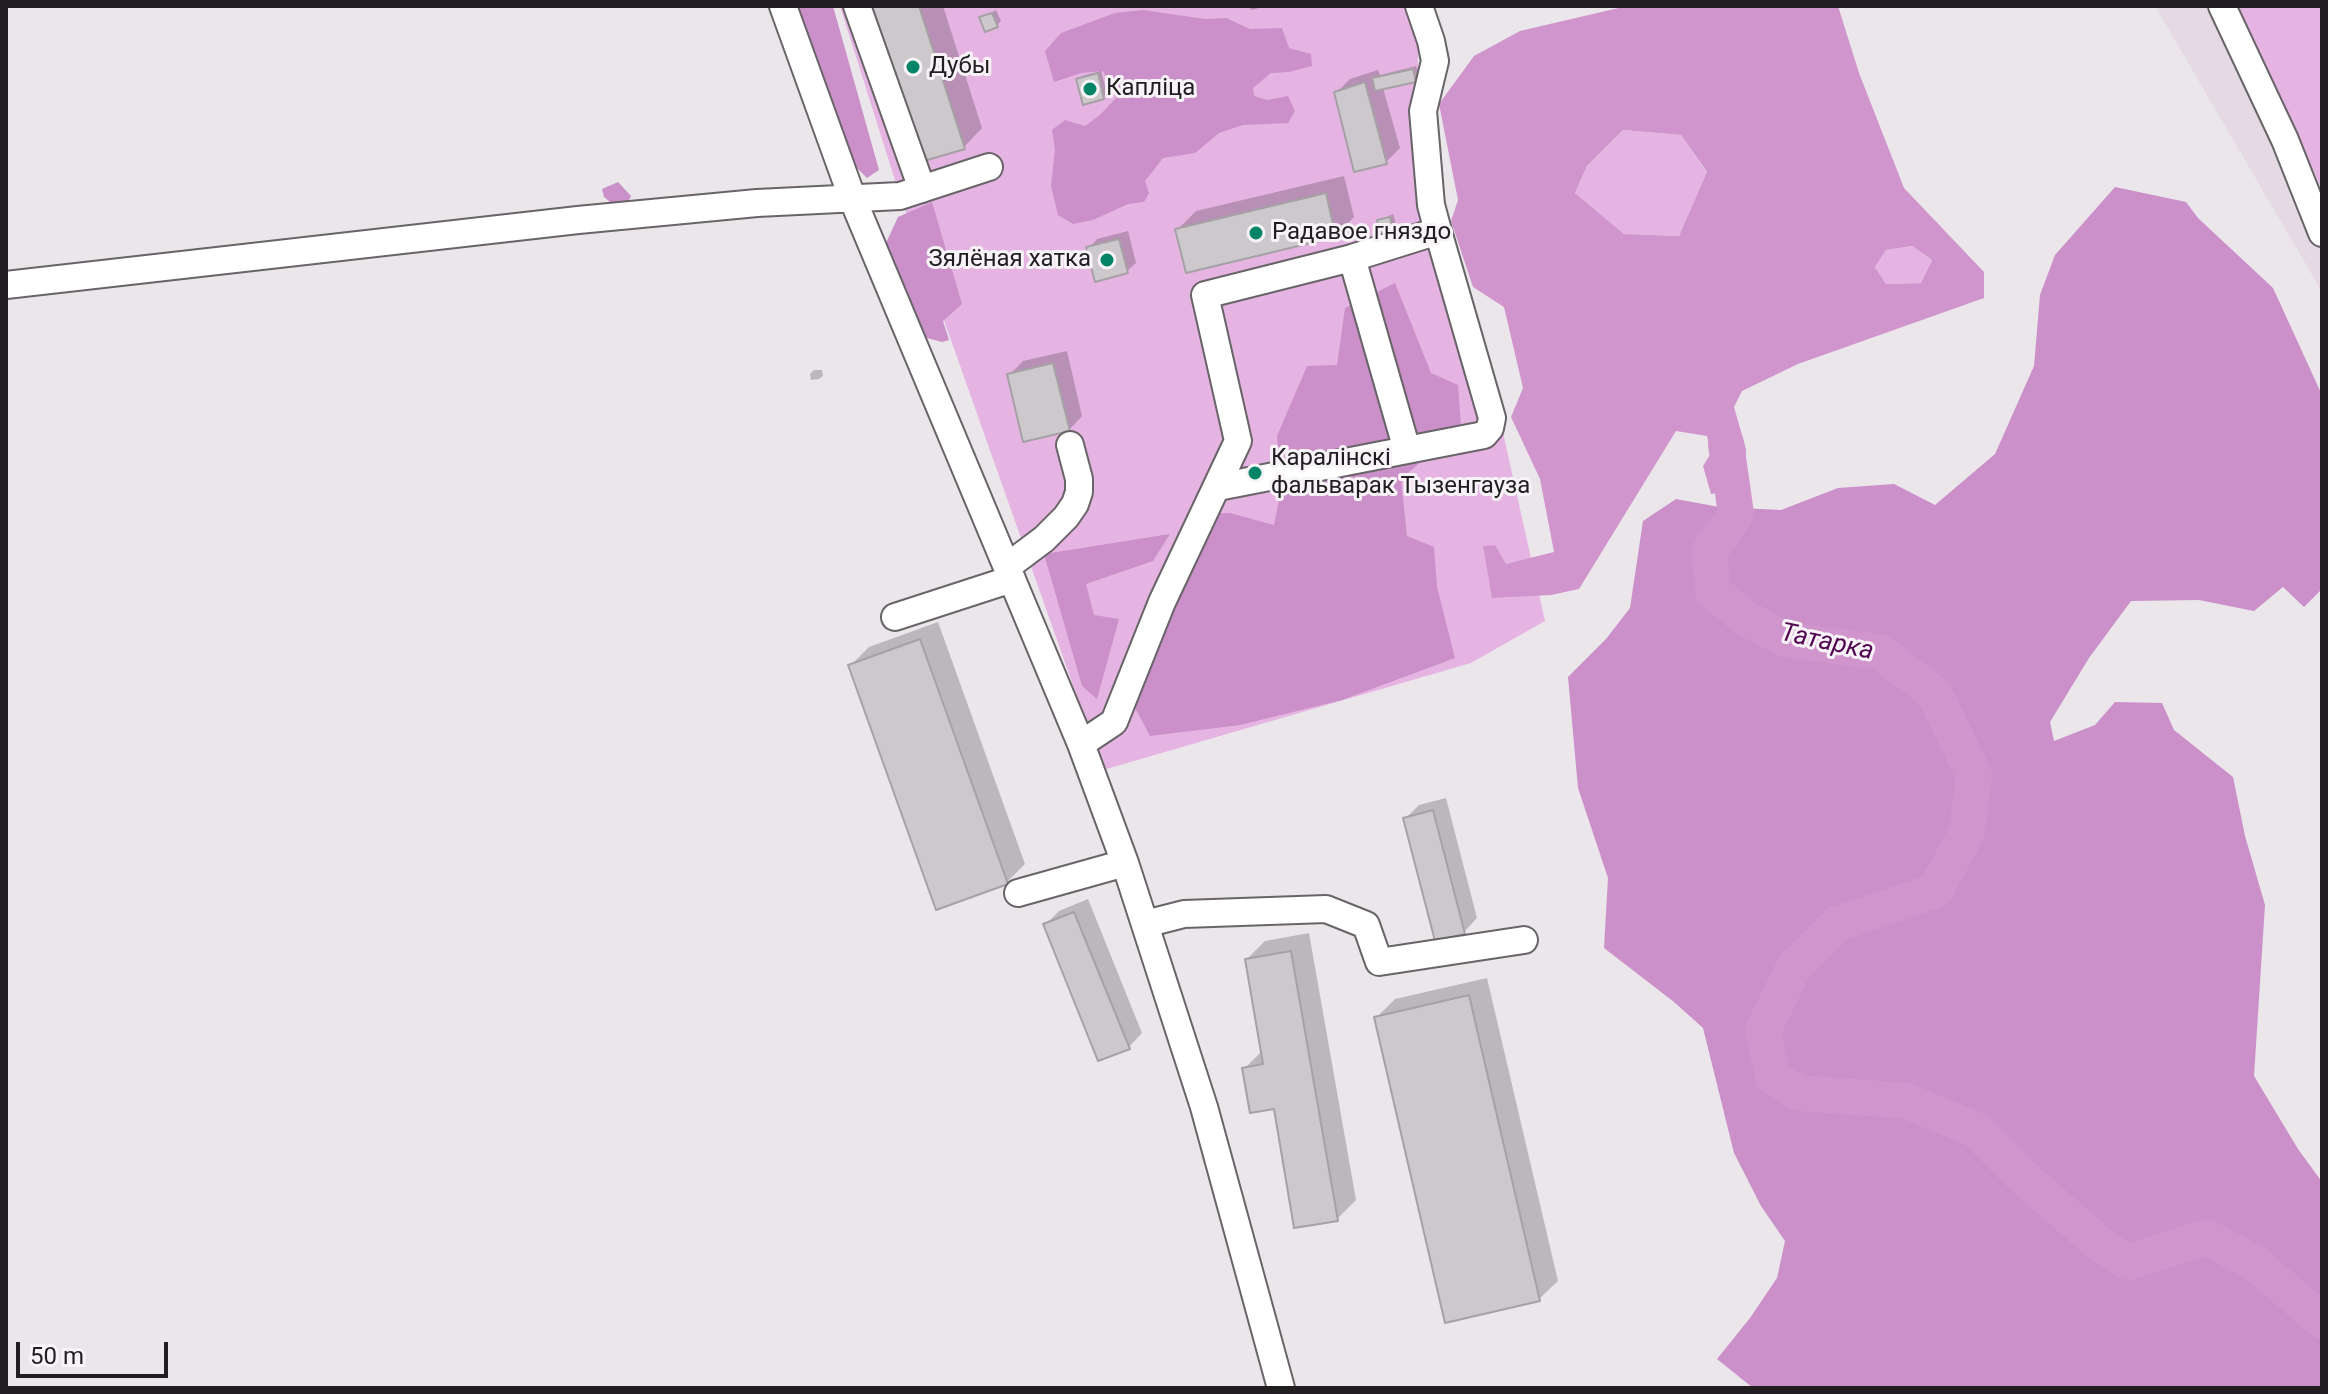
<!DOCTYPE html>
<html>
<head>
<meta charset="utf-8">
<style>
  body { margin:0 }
  #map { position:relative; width:2328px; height:1394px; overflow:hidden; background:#eae6ea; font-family:Roboto,sans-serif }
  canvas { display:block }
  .frame { position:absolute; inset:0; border:8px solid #201e20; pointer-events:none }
  .scale { position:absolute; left:16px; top:1342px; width:152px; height:36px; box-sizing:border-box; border:4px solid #201e20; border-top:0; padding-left:10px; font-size:24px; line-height:28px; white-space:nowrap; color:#201e20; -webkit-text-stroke:6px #f7f3f7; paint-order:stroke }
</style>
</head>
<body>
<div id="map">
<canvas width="2328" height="1394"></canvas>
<div class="frame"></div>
<div class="scale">50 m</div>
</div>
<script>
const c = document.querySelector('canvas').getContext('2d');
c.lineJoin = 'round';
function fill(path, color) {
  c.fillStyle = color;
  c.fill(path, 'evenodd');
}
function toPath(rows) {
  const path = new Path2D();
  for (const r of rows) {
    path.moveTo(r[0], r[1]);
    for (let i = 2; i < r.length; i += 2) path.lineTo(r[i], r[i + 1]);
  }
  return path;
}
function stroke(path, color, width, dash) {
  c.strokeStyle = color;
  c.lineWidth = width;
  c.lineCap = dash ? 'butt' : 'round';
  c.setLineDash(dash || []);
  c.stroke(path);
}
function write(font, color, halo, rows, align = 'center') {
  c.font = font + ' Roboto,sans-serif';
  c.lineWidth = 6;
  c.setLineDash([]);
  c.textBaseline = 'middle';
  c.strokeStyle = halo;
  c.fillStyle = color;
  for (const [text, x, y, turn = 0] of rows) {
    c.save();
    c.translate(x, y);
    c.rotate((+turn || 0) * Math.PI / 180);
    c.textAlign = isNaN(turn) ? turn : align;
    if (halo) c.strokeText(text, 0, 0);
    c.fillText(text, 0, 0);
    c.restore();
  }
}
const built = toPath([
  [2155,6,2322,6,2322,292]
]);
const green = toPath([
  [840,6,1408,6,1418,46,1418,65,1441,211,1479,325,1545,621,1471,663,1103,770,900,196],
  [2238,6,2322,6,2322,189],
  [1623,130,1681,135,1707,173,1679,236,1624,234,1575,193,1587,166],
  [1912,246,1932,260,1921,283,1886,284,1875,267,1886,250]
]);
const forest = toPath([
  [795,6,833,6,879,170,867,178,858,169,836,130],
  [1143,10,1205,19,1226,18,1250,29,1282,28,1289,48,1311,54,1312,66,1289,72,1271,73,1253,88,1254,96,1267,100,1288,96,1295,111,1288,123,1243,125,1219,133,1195,153,1163,158,1145,181,1149,193,1144,202,1128,204,1093,220,1073,224,1058,215,1051,186,1055,149,1052,130,1065,120,1085,126,1100,115,1116,98,1103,71,1081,73,1054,82,1045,51,1061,33,1115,13],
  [618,182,631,196,627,204,615,206,604,197,602,189],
  [2115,187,2186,202,2198,218,2273,288,2322,395,2320,469,2322,589,2304,607,2283,587,2254,611,2199,600,2131,601,2089,658,2050,722,2054,741,2095,725,2115,702,2162,703,2174,730,2233,777,2245,836,2265,905,2254,1076,2298,1149,2322,1182,2322,1388,1753,1388,1717,1359,1750,1318,1777,1278,1785,1241,1761,1206,1734,1153,1703,1028,1674,1002,1604,948,1608,878,1578,788,1568,677,1606,639,1630,608,1643,521,1676,499,1719,507,1781,510,1838,488,1894,484,1935,505,1995,454,2034,366,2040,295,2055,255],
  [932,202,962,304,943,321,949,340,942,342,927,338,917,321,886,243,898,217],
  [1395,283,1431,373,1458,385,1461,427,1401,479,1407,536,1434,547,1437,587,1455,658,1342,700,1240,725,1150,736,1132,702,1214,513,1230,513,1274,525,1281,490,1277,436,1307,366,1337,365,1345,308],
  [1170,534,1153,561,1086,584,1094,615,1119,619,1097,699,1082,686,1044,554]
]);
const water = toPath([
  [1627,6,1838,6,1859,73,1904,188,1984,272,1984,298,1798,364,1742,391,1734,407,1746,449,1743,489,1711,494,1703,466,1711,453,1707,436,1676,431,1579,589,1551,595,1492,598,1483,546,1495,545,1506,564,1554,552,1540,479,1511,417,1523,388,1504,307,1473,287,1451,221,1458,200,1439,104,1474,56,1520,31],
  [1623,130,1681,135,1707,172,1679,236,1624,234,1575,193,1587,166],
  [1912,246,1932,260,1921,283,1886,284,1875,267,1886,250]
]);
const shadow = toPath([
  [874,6,943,6,982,128,964,147],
  [1250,6,1267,6,1251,10],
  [996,10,1001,21,997,25,982,18],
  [1416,66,1419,76,1415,80,1383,88,1400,148,1386,162,1336,93,1350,79,1378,70,1380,75],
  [1101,71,1107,93,1103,97,1079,80,1082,76],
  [1344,176,1354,217,1335,236,1177,230,1196,211],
  [1393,214,1396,224,1392,228,1379,221],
  [1128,231,1136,263,1127,271,1089,248,1097,239],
  [1067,351,1082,416,1069,430,1009,375,1023,361],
  [814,370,822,370,823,376,819,379,811,380,810,374],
  [938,622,1025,864,1006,883,850,666,869,647],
  [1446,798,1477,918,1464,932,1405,819,1419,805],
  [1088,899,1142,1033,1129,1047,1045,925,1059,911],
  [1309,933,1356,1200,1337,1219,1275,1107,1244,1069,1263,1050,1247,959,1265,941],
  [1487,978,1558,1281,1539,1299,1376,1018,1395,999]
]);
const river = toPath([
  [1726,444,1736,514,1709,552,1713,591,1745,618,1787,640,1880,652,1934,693,1974,775,1967,832,1935,891,1837,924,1794,967,1763,1030,1773,1077,1799,1093,1907,1101,1976,1130,2020,1174,2102,1246,2129,1262,2206,1237,2255,1263,2322,1321]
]);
const building = toPath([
  [872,6,919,6,965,149,924,161,872,6],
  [992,13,998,27,985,32,979,17,992,13],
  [1413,69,1416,82,1375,91,1372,78,1413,69],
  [1098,73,1104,99,1083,105,1076,79,1098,73],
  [1365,82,1387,164,1354,172,1334,92,1365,82],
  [1326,193,1336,237,1186,273,1175,229,1326,193],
  [1390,217,1393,230,1380,233,1377,220,1390,217],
  [1119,239,1128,273,1095,282,1086,247,1119,239],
  [1053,363,1070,431,1023,442,1007,374,1053,363],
  [920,639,1008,884,936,910,848,665,920,639],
  [1433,810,1465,934,1435,941,1403,818,1433,810],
  [1074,912,1130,1049,1098,1061,1043,924,1074,912],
  [1291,951,1338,1221,1294,1228,1274,1109,1250,1113,1242,1068,1263,1064,1245,959,1291,951],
  [1469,995,1540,1301,1445,1323,1374,1017,1469,995]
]);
const minor = toPath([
  [783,6,853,200,1081,744,1125,863,1204,1107,1281,1388],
  [857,6,922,189],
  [2222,6,2285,140,2322,233],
  [1352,258,1407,450,1484,435,1490,428,1492,418,1438,231],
  [6,285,578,220,757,203,900,196,989,167],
  [1218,487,1407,450],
  [1008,566,1044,539,1066,517,1075,504,1079,492,1079,479,1070,445],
  [895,617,1012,579],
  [1081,744,1114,722,1162,602,1238,441,1205,295,1352,258,1438,231,1431,205,1423,111,1435,61,1431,41,1419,6],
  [1018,893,1125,863],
  [1145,924,1184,914,1326,909,1366,925,1379,962,1524,940]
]);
const markers = [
  [913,67,8,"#038466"],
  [1090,89,8,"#038466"],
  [1256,233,8,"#038466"],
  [1107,260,8,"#038466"],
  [1255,473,8,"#038466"]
];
const poiNames = [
  ["Дубы",929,67],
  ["Капліца",1106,89],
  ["Радавое гняздо",1272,233],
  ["Зялёная хатка",1091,260,"right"],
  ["Каралінскі",1271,459],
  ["фальварак Тызенгауза",1271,487]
];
const waterNames = [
  ["Татарка",1827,643,12]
];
fill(built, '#e5dae4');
fill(green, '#e6b4e3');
fill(forest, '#cb8fc9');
fill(water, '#d195ce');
fill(shadow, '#0003');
stroke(river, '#d195ce', 36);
fill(building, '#ccc8cc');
stroke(building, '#a5a1a4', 2);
stroke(minor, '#686468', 30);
stroke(minor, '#fff', 26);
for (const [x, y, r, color] of markers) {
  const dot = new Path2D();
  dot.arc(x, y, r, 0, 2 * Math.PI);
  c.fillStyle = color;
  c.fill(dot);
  stroke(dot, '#f7f3f7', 3);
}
write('24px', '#201e20', '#f7f3f7', poiNames, 'left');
write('italic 26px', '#510551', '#f7f3f7', waterNames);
</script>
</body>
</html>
